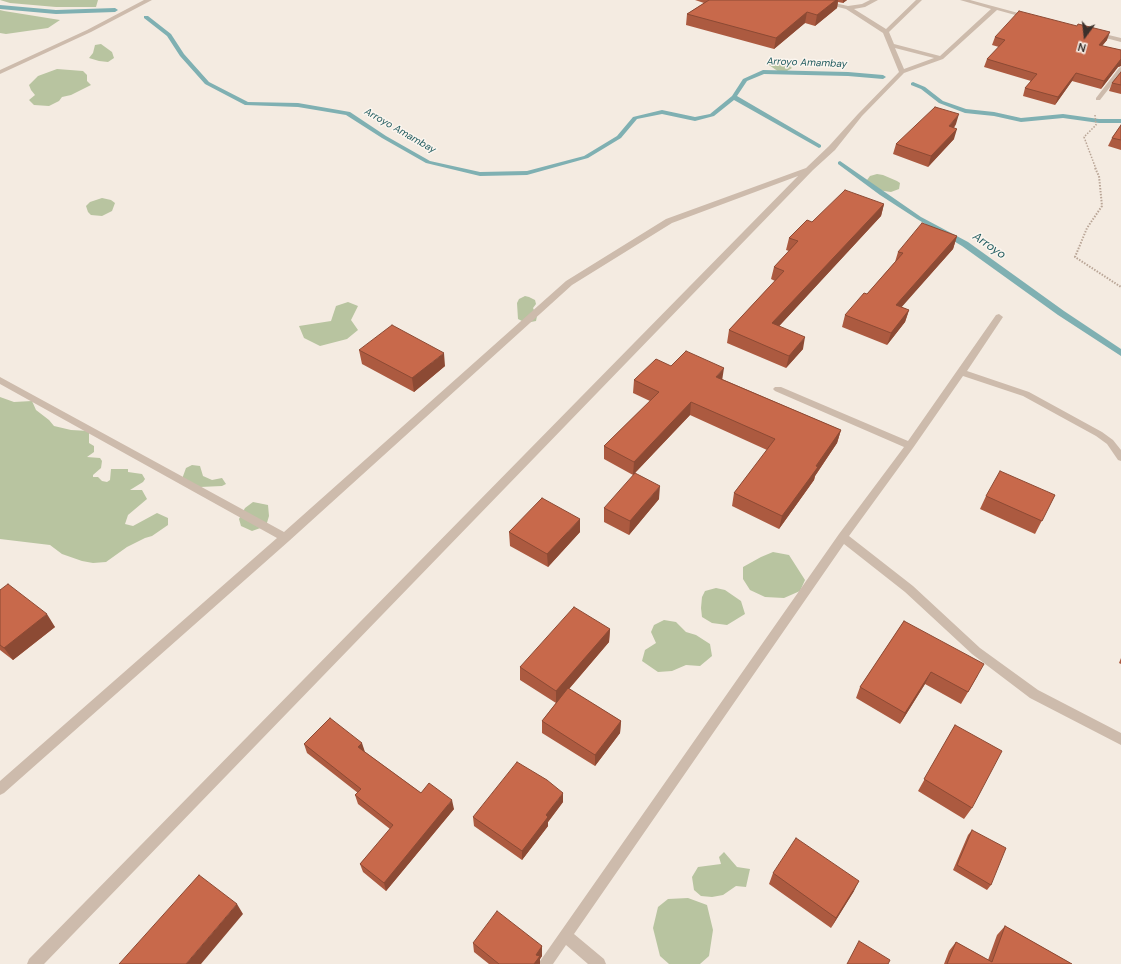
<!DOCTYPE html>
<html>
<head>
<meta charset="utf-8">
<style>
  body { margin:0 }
  #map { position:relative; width:1121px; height:964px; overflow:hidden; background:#f4ebe1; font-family:"DM Sans",sans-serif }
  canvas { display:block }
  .north { position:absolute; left:1065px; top:16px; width:40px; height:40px; -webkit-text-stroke:3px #fbf5ee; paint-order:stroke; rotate:195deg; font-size:11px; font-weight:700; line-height:16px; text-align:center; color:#3b302b }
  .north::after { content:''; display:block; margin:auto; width:14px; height:18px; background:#3b302b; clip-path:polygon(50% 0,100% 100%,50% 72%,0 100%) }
</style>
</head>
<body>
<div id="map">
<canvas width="1121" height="964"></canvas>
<div class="north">N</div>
</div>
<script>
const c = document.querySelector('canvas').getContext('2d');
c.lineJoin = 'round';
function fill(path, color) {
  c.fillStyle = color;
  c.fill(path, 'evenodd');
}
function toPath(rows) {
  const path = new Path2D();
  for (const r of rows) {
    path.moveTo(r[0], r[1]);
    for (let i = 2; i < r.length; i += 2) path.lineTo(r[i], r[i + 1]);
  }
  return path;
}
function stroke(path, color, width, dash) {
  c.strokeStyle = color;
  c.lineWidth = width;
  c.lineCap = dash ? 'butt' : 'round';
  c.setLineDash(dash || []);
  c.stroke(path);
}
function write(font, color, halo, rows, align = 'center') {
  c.font = font + ' "DM Sans",sans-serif';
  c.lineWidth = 3;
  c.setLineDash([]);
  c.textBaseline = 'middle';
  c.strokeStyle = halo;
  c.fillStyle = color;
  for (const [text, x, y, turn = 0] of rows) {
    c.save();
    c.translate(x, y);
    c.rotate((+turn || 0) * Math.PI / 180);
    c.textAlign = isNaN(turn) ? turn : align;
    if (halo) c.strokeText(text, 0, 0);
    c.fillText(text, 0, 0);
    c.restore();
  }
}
const green = toPath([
  [0,0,98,0,96,7,56,7,10,3],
  [0,10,4,11,60,20,48,28,6,34,0,33],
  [101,44,112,52,114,58,108,62,99,61,89,58,93,53,95,45],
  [775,61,787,64,792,68,787,71,779,72,769,65,771,62],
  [57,69,83,71,87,75,87,81,91,85,71,95,62,97,59,101,49,106,34,105,29,100,35,95,31,90,29,85,38,76],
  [877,174,883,175,897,181,900,183,899,189,891,192,877,190,869,185,867,180,870,176],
  [102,198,111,200,115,203,112,211,102,216,91,215,88,212,86,206,90,202],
  [525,296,529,297,535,300,536,304,533,308,537,316,536,321,526,323,518,319,517,303,519,299],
  [348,302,358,306,351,320,358,330,347,339,320,346,304,338,299,326,331,321,336,306],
  [0,397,14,402,32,401,36,410,49,420,54,426,71,430,89,431,89,443,94,446,94,452,87,457,100,458,102,461,101,468,93,475,93,477,98,477,102,481,107,482,110,480,111,469,128,469,128,472,142,474,145,479,143,482,130,490,142,490,147,499,128,515,125,524,133,526,157,513,168,518,168,525,152,536,145,538,127,547,106,562,93,563,82,561,62,554,50,545,0,539],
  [192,465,200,466,203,476,212,480,222,478,226,484,222,486,200,487,182,479,186,468],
  [253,502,268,505,269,516,266,526,252,531,241,526,239,519,245,508],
  [773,552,789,555,805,580,800,591,784,598,765,597,750,590,743,579,743,567,761,557],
  [716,588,725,590,741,601,745,614,727,625,712,623,702,617,701,608,702,597,705,591],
  [664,620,676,622,686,632,696,635,710,644,712,656,700,666,686,665,672,671,658,672,642,661,645,650,656,643,651,632,654,625],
  [724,852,737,867,750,869,746,887,736,886,723,895,712,897,701,896,694,890,692,877,698,867,721,864,719,857],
  [688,898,707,905,713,930,709,956,700,964,669,964,660,956,653,928,658,907,668,899]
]);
const stream = toPath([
  [0,5,56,10,115,8,118,10,115,12,56,14,0,9,0,5],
  [144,16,148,16,171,34,184,54,209,82,248,102,298,103,350,112,386,136,430,161,480,172,527,171,584,156,617,136,633,117,662,110,695,117,710,114,732,96,743,79,763,70,848,72,883,75,886,77,883,79,848,76,764,74,747,81,737,96,821,145,821,147,819,148,734,100,714,116,695,121,662,114,637,119,621,138,588,158,527,175,480,176,426,163,382,138,346,115,298,107,245,105,205,84,180,56,167,36,144,18,144,16],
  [913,82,925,87,943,101,966,109,994,112,1021,118,1063,114,1099,119,1121,119,1121,123,1099,123,1063,118,1021,122,994,116,965,113,939,103,921,89,911,85,911,83,913,82],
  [840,161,921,217,968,242,1064,311,1121,349,1121,356,1058,315,962,246,917,219,880,195,838,164,838,162,840,161]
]);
const pathFar1 = toPath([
  [1095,115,1096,125,1084,137,1096,169]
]);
const path = toPath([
  [1095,168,1099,176,1102,206,1087,228,1075,257,1121,287]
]);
const street = toPath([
  [144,0,152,0,91,32,0,74,0,70,87,30,144,0],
  [810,0,821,0,848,6,862,4,870,0,878,0,865,7,854,9,886,29,916,0,922,0,889,32,894,44,940,56,991,9,960,0,970,0,1033,17,1030,19,997,10,943,59,904,73,862,116,835,150,813,170,44,964,27,964,29,959,798,176,672,223,572,285,289,541,4,793,0,795,0,781,277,538,0,384,0,377,284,532,566,281,666,219,806,168,829,146,858,114,899,72,883,33,846,9,810,0],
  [895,48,934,58,904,69,895,48],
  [1096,32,1121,38,1121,42,1094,35,1094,33,1096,32],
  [1121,67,1121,73,1100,100,1096,100,1096,98,1119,68,1121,67],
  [999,314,1003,317,967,371,1029,392,1102,432,1113,440,1121,450,1121,461,1118,460,1107,444,1096,436,1023,396,963,376,913,448,849,536,913,586,980,648,1038,690,1121,733,1121,745,1030,698,972,654,905,592,844,544,574,934,604,959,606,964,588,964,566,945,553,964,538,964,839,534,904,447,775,391,773,389,775,387,781,387,908,441,996,315,999,314]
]);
const wall = toPath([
  [695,0,847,0,843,3,838,2,837,8,815,26,805,23,774,49,686,25,687,14,704,3],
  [995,37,1107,40,1102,46,1121,50,1121,66,1118,67,1101,89,1072,81,1055,105,1023,96,1025,88,1031,81,984,67,987,59,999,47,992,45],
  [1121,72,1121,94,1109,91,1112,83],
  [956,124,954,128,954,139,928,167,893,154,896,144],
  [1121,125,1121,150,1108,146,1112,138],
  [884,204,881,216,779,326,803,349,786,368,727,343,729,330,775,281,771,279,774,267,789,251,786,250,789,238,812,222],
  [957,236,953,249,901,307,909,310,905,322,887,345,842,327,845,315,867,294,895,262,898,252],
  [359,350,445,366,414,392,362,364],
  [671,366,722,379,841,430,837,443,815,476,814,480,779,529,732,506,734,493,767,450,690,415,633,475,604,459,604,446,650,401,633,393,634,380],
  [1055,495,1035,534,980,509,986,496],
  [659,499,629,535,604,522,604,508],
  [509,532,580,532,548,567,510,546],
  [0,590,55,627,13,660,0,650],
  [904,621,978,675,961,704,925,684,900,724,856,698,860,687],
  [610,629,609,642,569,689,621,721,620,733,595,766,542,733,542,721,556,703,520,680,520,667],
  [1121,658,1121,664,1119,663],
  [955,725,972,808,964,819,918,791],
  [304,744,365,752,421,793,454,809,386,891,363,872,360,864,390,829,358,804,355,795,358,793,307,753],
  [563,802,548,822,548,826,522,860,474,826,473,817],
  [972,830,991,885,987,890,953,870,968,835],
  [773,873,854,891,831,928,769,884],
  [1005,926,1072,964,944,964,949,951,956,942,988,960,997,935],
  [473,943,542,946,542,956,540,959,540,964,489,964,474,952]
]);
const shadedWall = toPath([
  [836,0,838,0,837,8,815,26,817,15],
  [843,0,847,0,843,3],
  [807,12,805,23,774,49,776,38],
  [1110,32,1107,40,1096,53,1099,45],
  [1121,59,1121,66,1118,67,1101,89,1104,81],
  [1076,73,1072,81,1055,105,1058,97],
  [959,114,956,124,946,137,949,126],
  [957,129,954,139,928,167,931,156],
  [884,204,881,216,770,336,772,323],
  [957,236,953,249,892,318,896,305],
  [909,310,905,322,887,345,891,333],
  [805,337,803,349,786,368,789,356],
  [444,353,445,366,414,392,412,378],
  [724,368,722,381,716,377],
  [691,402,690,415,633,475,634,462],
  [841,430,837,443,815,476,814,480,779,529,782,516],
  [660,486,659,499,629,535,630,521],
  [580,519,580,532,548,567,547,554],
  [47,614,55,627,13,660,4,648],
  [610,629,609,642,556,704,556,691],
  [931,672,925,684,900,724,905,713],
  [621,721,620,733,595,766,595,755],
  [362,743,365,752,360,756,358,747],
  [563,793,563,802,548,822,548,826,522,860,522,851,546,815],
  [452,800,454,809,386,891,384,883],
  [859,881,854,891,831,928,836,918],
  [237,904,243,914,201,964,186,964],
  [542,946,542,956,540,959,540,964,534,964,536,955]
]);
const building = toPath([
  [709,0,836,0,817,15,807,12,776,38,687,14,709,0],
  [1019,11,1077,26,1078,24,1110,32,1099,45,1121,50,1121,59,1104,81,1076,73,1058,97,1025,88,1037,74,987,59,1005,40,995,37,1019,11],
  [1121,72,1121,85,1112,83,1121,72],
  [935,107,959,114,949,126,957,129,931,156,896,144,935,107],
  [1121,125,1121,140,1112,138,1121,125],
  [845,190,884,204,772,323,805,337,789,356,729,330,784,271,774,267,798,241,789,238,807,220,812,222,845,190],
  [922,223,957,236,896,305,909,310,891,333,845,315,864,293,867,294,903,253,898,252,922,223],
  [392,325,444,353,412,378,359,350,392,325],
  [686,351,724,368,716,377,841,430,816,466,818,467,782,516,734,493,775,439,691,402,634,462,604,446,659,392,634,380,656,359,671,366,686,351],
  [1000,471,1055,495,1042,521,986,496,1000,471],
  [635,473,660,486,630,521,604,508,635,473],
  [542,498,580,519,547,554,509,532,542,498],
  [8,584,47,614,4,648,0,645,0,590,8,584],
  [574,607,610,629,556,691,520,667,574,607],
  [904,621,984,664,968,692,931,672,905,713,860,687,904,621],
  [568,688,621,721,595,755,542,721,568,688],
  [330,718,362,743,358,747,421,793,429,783,452,800,384,883,360,864,393,825,355,795,361,789,304,744,330,718],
  [955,725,1002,751,972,808,924,779,955,725],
  [517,762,547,780,563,793,546,815,548,817,522,851,473,817,517,762],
  [972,830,1006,848,991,885,957,865,972,830],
  [796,838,859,881,836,918,773,873,796,838],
  [199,875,237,904,186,964,119,964,199,875],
  [497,911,542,946,536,955,540,956,534,964,499,964,473,943,497,911],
  [1005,926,1072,964,947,964,956,942,992,962,1005,926],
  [859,941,890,960,888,964,847,964,859,941]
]);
const farWaternames = [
  ["Arroyo Amambay",807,63,2],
  ["Arroyo Amambay",400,131,30]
];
const waterNames = [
  ["Arroyo",989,246,35]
];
fill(green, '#b8c4a0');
fill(stream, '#7fb0b2');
stroke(pathFar1, '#b9a596', 1.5, [1.5, 1.5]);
stroke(path, '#b9a596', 2, [1.5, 1.5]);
fill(street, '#cdbbac');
fill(wall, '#ac5a40');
fill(shadedWall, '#8c4a34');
fill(building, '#c8694b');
stroke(building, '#8c4a34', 1);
write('italic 10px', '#1f5a5e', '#fbf5ee', farWaternames);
write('italic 12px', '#1f5a5e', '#fbf5ee', waterNames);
</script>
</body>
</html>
